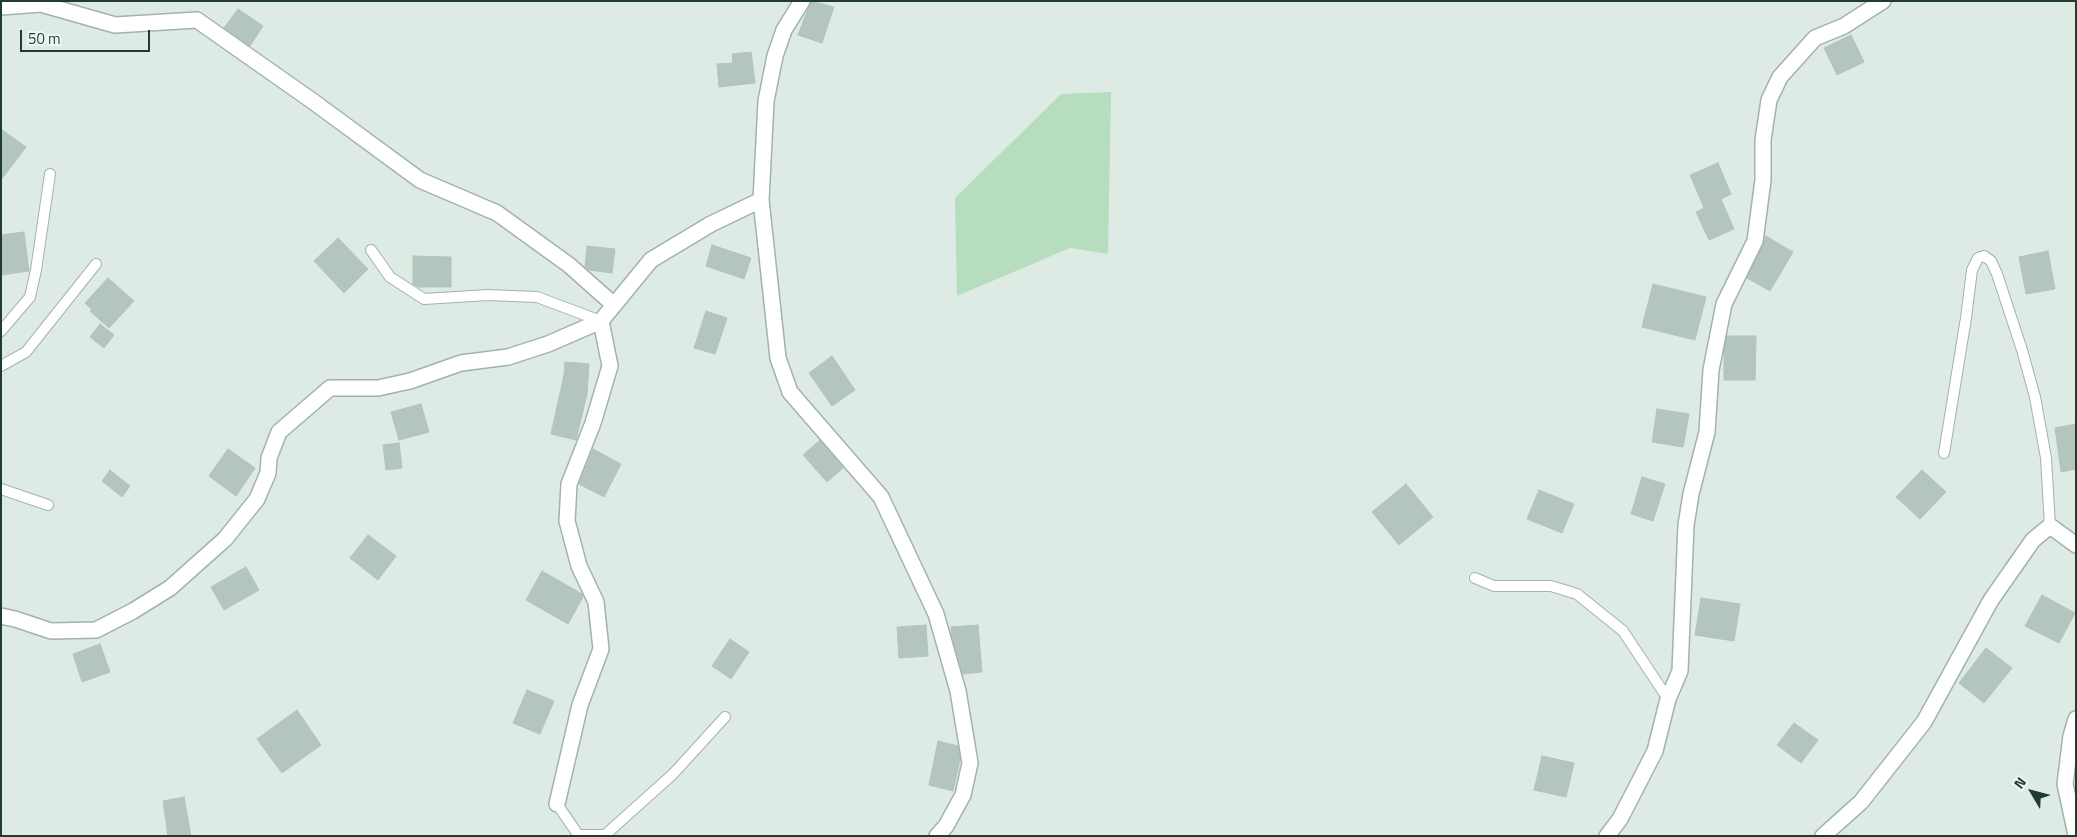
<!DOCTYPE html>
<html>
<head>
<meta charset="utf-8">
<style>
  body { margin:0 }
  #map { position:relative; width:2077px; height:837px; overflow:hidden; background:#deebe4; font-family:"Titillium Web",sans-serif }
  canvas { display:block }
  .frame { position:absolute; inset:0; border:2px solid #1f3b32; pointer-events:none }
  .north { position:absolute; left:2007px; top:767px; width:50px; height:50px; -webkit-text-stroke:4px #eff7f2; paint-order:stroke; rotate:307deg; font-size:14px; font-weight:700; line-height:20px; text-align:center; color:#1f3b32 }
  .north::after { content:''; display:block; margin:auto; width:18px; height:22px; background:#1f3b32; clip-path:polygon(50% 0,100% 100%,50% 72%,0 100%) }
  .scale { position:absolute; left:20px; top:30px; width:130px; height:22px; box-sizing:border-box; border:2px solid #1f3b32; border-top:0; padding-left:6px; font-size:15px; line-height:18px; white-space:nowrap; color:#1f3b32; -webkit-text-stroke:4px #eff7f2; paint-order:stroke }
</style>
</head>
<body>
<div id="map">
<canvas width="2077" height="837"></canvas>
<div class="frame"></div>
<div class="north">N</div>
<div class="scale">50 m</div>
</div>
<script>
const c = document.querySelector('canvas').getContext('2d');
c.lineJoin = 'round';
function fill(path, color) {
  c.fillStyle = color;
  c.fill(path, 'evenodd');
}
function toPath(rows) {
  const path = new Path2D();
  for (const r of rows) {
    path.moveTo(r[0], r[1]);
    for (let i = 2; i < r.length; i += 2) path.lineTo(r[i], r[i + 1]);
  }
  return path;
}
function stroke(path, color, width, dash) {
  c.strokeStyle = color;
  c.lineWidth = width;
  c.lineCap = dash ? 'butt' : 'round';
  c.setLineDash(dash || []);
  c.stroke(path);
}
const green = toPath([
  [1111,92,1108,254,1070,248,957,296,955,198,1061,94]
]);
const building = toPath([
  [811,1,834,7,822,43,798,35,811,1],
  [238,9,263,26,250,46,224,28,238,9],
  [1851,35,1864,62,1837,75,1824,48,1851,35],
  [751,52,755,83,719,87,717,64,733,63,732,54,751,52],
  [1,129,26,147,1,180,1,129],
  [1718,163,1731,194,1721,199,1734,229,1709,240,1696,212,1704,208,1690,175,1718,163],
  [24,232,29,271,1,275,1,235,24,232],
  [1766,236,1793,252,1770,291,1747,278,1763,245,1766,236],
  [338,238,368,269,344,293,314,261,338,238],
  [712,245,751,258,744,279,706,266,712,245],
  [587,246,615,249,612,273,589,270,585,267,587,246],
  [2048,251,2055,289,2026,294,2019,257,2048,251],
  [413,256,451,257,451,287,418,287,413,284,413,256],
  [108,278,134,301,109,328,90,311,92,310,85,303,108,278],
  [1653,284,1706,297,1695,340,1642,327,1653,284],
  [706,311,727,318,715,354,694,348,706,311],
  [100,324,114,335,104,348,90,337,100,324],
  [1727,336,1756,336,1755,380,1724,380,1724,351,1727,336],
  [832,356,855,390,832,406,809,373,832,356],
  [565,362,589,364,587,394,576,440,551,434,564,375,565,362],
  [421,404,429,432,399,440,391,412,421,404],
  [1657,409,1689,414,1683,447,1652,442,1657,409],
  [2076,424,2076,469,2061,472,2055,428,2076,424],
  [820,440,843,468,827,482,803,455,820,440],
  [399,443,402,468,386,470,383,445,399,443],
  [228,449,255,468,236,496,209,476,228,449],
  [593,449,621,464,604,497,579,484,593,449],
  [110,470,130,486,122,497,102,481,110,470],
  [1922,470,1946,492,1920,519,1896,497,1922,470],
  [1642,477,1665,484,1653,521,1631,514,1642,477],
  [1406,484,1433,517,1399,545,1372,512,1406,484],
  [1539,490,1574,504,1562,533,1527,519,1539,490],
  [368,535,396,556,378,580,350,558,368,535],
  [246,567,259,590,224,610,211,587,246,567],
  [542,571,582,594,583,597,568,624,526,600,542,571],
  [2042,595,2075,613,2059,643,2025,626,2042,595],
  [1701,598,1740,604,1734,641,1695,635,1701,598],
  [926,625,928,656,899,658,897,627,926,625],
  [978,625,982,672,963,674,952,637,951,627,978,625],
  [730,639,749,652,731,679,712,666,730,639],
  [100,644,110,672,82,682,73,654,100,644],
  [1986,648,2012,668,1984,703,1959,683,1986,648],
  [527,690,554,701,540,734,513,723,527,690],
  [297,710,321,745,282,773,257,739,297,710],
  [1794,723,1818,740,1801,763,1777,745,1794,723],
  [938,741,958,746,960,760,953,791,929,785,938,741],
  [1542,756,1574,763,1566,797,1534,790,1542,756],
  [184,797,191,836,168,836,163,801,184,797]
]);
const service = toPath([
  [371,250,390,277,424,299,488,295,537,297,601,321],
  [1,331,30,297,36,270,50,174],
  [1,366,26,352,96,264],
  [1944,453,1966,318,1972,270,1978,258,1984,256,1991,261,1997,274,2022,350,2035,397,2046,458,2050,526],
  [1,489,48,505],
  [1475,578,1494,586,1551,586,1577,594,1623,631,1668,699],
  [557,804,579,836],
  [578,835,605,835,673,774,725,717]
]);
const minor = toPath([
  [802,1,784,30,775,56,766,101,761,200,778,358,790,392,881,497,936,614,958,691,970,763,963,795,946,826,937,836],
  [1,7,41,4,115,25,197,20,311,100,420,180,497,213,569,265,614,305],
  [1,616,15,619,51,631,96,630,133,611,170,588,225,539,257,499,268,473,269,458,279,432,330,388,378,388,410,381,461,363,508,357,548,344,601,321,651,260,711,224,761,200],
  [557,804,580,705,601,649,596,602,579,566,567,521,569,484,593,423,610,366,601,321]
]);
const tertiary = toPath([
  [2076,719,2071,736,2065,784,2076,835],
  [1607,836,1620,819,1655,751,1668,699,1680,671,1686,525,1691,494,1707,432,1711,370,1724,304,1755,241,1763,180,1763,140,1769,100,1780,77,1815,38,1844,26,1883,1],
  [1823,836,1861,802,1924,722,1991,600,2033,540,2050,526,2076,545]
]);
fill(green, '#b6ddbe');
fill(building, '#b4c5bd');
stroke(building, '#b1c4bb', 1);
stroke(service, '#a1b3ab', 12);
stroke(minor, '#a1b3ab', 18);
stroke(tertiary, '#a1b3ab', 18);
stroke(service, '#fff', 10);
stroke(minor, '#fff', 15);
stroke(tertiary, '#fff', 15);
</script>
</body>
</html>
